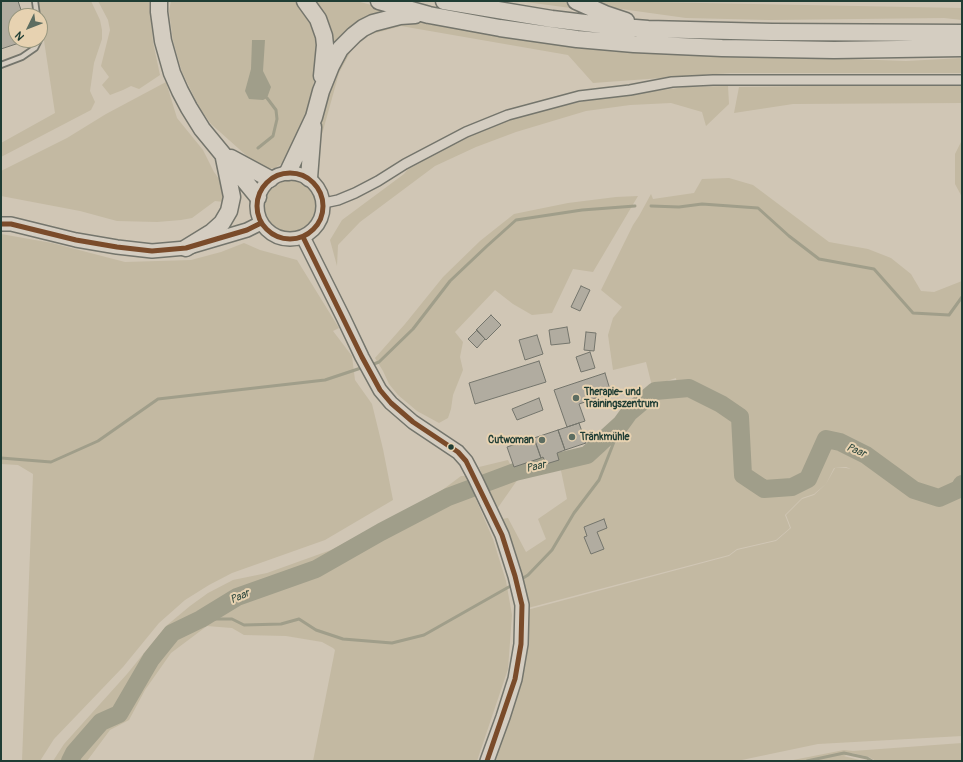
<!DOCTYPE html>
<html>
<head>
<meta charset="utf-8">
<style>
  body { margin:0 }
  #map { position:relative; width:963px; height:762px; overflow:hidden; background:#d0c6b5; font-family:Pangolin,sans-serif }
  canvas { display:block }
  .frame { position:absolute; inset:0; border:2px solid #1f3d34; pointer-events:none }
  .north { position:absolute; left:8px; top:8px; width:40px; height:40px; box-sizing:border-box; background:#e7d2b1; border:1px solid #97967f; border-radius:50%; rotate:227deg; font-size:11px; font-weight:700; line-height:16px; text-align:center; color:#1f3d34 }
  .north::after { content:''; display:block; margin:auto; width:14px; height:18px; background:#5d6d61; clip-path:polygon(50% 0,100% 100%,50% 72%,0 100%) }
</style>
</head>
<body>
<div id="map">
<canvas width="963" height="762"></canvas>
<div class="frame"></div>
<div class="north">N</div>
</div>
<script>
const c = document.querySelector('canvas').getContext('2d');
c.lineJoin = 'round';
function fill(path, color) {
  c.fillStyle = color;
  c.fill(path, 'evenodd');
}
function toPath(rows) {
  const path = new Path2D();
  for (const r of rows) {
    if (r.length === 3) {
      path.moveTo(r[0] + r[2], r[1]);
      path.arc(r[0], r[1], r[2], 0, 2 * Math.PI);
      continue;
    }
    path.moveTo(r[0], r[1]);
    for (let i = 2; i < r.length; i += 2) path.lineTo(r[i], r[i + 1]);
  }
  return path;
}
function stroke(path, color, width, dash) {
  c.strokeStyle = color;
  c.lineWidth = width;
  c.lineCap = dash ? 'butt' : 'round';
  c.setLineDash(dash || []);
  c.stroke(path);
}
function write(font, color, halo, rows, align = 'center') {
  c.font = font + ' Pangolin,sans-serif';
  c.lineWidth = 4;
  c.setLineDash([]);
  c.textBaseline = 'middle';
  c.strokeStyle = halo;
  c.fillStyle = color;
  for (const [text, x, y, turn = 0] of rows) {
    c.save();
    c.translate(x, y);
    c.rotate((+turn || 0) * Math.PI / 180);
    c.textAlign = isNaN(turn) ? turn : align;
    if (halo) c.strokeText(text, 0, 0);
    c.fillText(text, 0, 0);
    c.restore();
  }
}
const green = toPath([
  [38,1,91,1,100,20,102,30,102,39,94,63,90,91,95,102,91,110,1,157,1,143,55,113],
  [98,1,149,1,153,42,160,75,139,89,131,86,123,90,110,95,102,85,109,77,101,66,110,30,108,20],
  [171,1,295,1,300,5,308,16,317,33,318,64,308,107,294,145,286,161,275,168,266,169,257,165,211,124,199,107,182,72,173,41,169,11],
  [312,1,356,1,395,11,328,63],
  [520,1,567,1,578,9,526,2],
  [595,1,962,8,962,20,944,18,769,20,686,18,614,8],
  [415,19,712,54,906,61,962,58,962,73,730,73,593,83,568,55,401,26,365,36,351,51,339,73,314,163,315,151,327,97,342,54,372,27],
  [166,82,177,118,203,150,214,172,222,183,224,202,215,201,192,218,181,220,157,222,117,221,80,211,1,196,1,171,67,138,106,114],
  [962,84,962,103,793,104,734,113,739,87],
  [728,86,729,104,706,126,702,112,671,103,630,105,586,111,516,132,476,147,435,166,360,222,338,245,337,266,330,240,342,220,404,174,412,164,470,134,518,116,593,99,686,87],
  [962,140,962,197,955,184,955,154],
  [290,206,33],
  [729,178,753,185,829,242,868,249,891,258,911,274,921,291,934,292,962,281,962,736,818,744,737,761,491,761,527,610,729,556,737,550,776,541,791,528,786,515,802,499,814,495,826,484,835,468,846,468,851,469,846,467,834,468,826,484,814,494,802,498,785,515,790,528,776,540,737,549,729,555,528,608,501,519,508,518,526,552,546,539,538,519,567,499,560,466,586,463,610,447,643,411,656,399,677,388,676,378,652,386,646,362,613,370,608,335,613,318,622,307,601,290,633,225,639,216,651,194,653,199,694,193,702,179],
  [638,196,593,272,573,269,552,313,532,315,513,304,495,290,455,332,463,342,460,357,463,370,453,395,451,409,448,418,439,423,417,411,398,395,389,384,383,371,375,358,405,324,443,277,480,241,514,214,568,203,616,197],
  [1,234,52,243,125,262,191,260,221,252,244,243,260,250,297,260,339,328,333,331,352,356,355,380,372,404,383,449,393,500,325,540,232,573,209,585,185,600,159,623,123,667,54,739,40,761,22,761,33,474,18,465,1,464],
  [508,460,518,479,497,509,479,467],
  [461,476,466,476,493,539,506,581,512,615,508,669,477,761,313,761,335,650,333,648,322,642,286,636,244,635,232,628,207,626,171,653,145,690,129,720,110,730,87,761,53,761,64,744,127,674,166,626,190,606,208,593,233,580,267,573,331,550,441,491],
  [962,743,962,761,876,761,869,757,852,753,844,756,863,761,788,761,844,750,853,751]
]);
const water = toPath([
  [252,40,265,40,263,71,271,87,267,98,263,100,249,99,245,91,251,69]
]);
const stream = toPath([
  [258,148,273,136,277,119,276,110,267,98],
  [651,206,679,207,702,204,758,208,789,236,819,259,874,269,913,313,949,315,962,297],
  [371,365,379,362,413,329,450,281,487,246,516,220,582,210,635,206],
  [1,458,51,462,98,441,158,399,325,380,364,367],
  [520,580,528,575,552,550,574,513,599,480,621,424],
  [201,619,232,619,244,625,281,624,299,619,316,630,343,639,392,643,424,635,514,584],
  [807,761,844,753,867,758,872,761]
]);
const river = toPath([
  [70,761,74,753,101,722,119,714,151,659,172,633,201,619,237,597,316,569,381,532,448,497,515,472,587,455,621,424,629,413,655,391,689,388,721,404,740,417,743,475,764,489,792,487,808,479,826,439,840,442,866,455,914,490,939,498,959,489,962,484]
]);
const building = toPath([
  [1,1,18,1,23,16,16,16,16,40,28,40,1,49,1,1],
  [581,286,590,290,580,311,571,307,581,286],
  [491,315,501,325,486,340,476,330,491,315],
  [567,327,570,343,551,345,549,330,567,327],
  [477,330,485,339,477,348,468,339,477,330],
  [586,332,596,333,594,351,584,350,586,332],
  [537,335,543,354,525,360,519,340,537,335],
  [590,352,595,368,581,372,576,357,590,352],
  [539,361,546,382,475,404,469,383,539,361],
  [605,373,611,393,579,404,585,421,567,427,554,390,605,373],
  [539,398,543,410,517,420,512,409,539,398],
  [579,423,586,443,565,450,558,430,579,423],
  [558,430,565,450,557,453,559,460,546,464,543,457,541,458,534,438,558,430],
  [534,438,541,458,514,467,507,447,534,438],
  [604,519,607,528,597,532,604,549,591,554,584,537,587,536,584,527,604,519]
]);
const lane = toPath([
  [35,1,37,16],
  [1,65,22,57,35,48,39,40]
]);
const street = toPath([
  [324,203,338,200,355,193,378,181,405,164,466,132,508,115,579,96,630,90,672,82,713,80,962,80]
]);
const secondary = toPath([
  [290,206,33],
  [1,224,11,224,76,240,117,247,152,251,186,248,247,230,261,223],
  [303,237,343,317,362,357,380,390,391,403,413,422,458,452,466,461,475,478,502,535,515,576,522,605,521,644,515,679,503,717,487,761]
]);
const highway = toPath([
  [159,1,159,12,163,41,172,73,180,91,189,108,202,129,258,197],
  [305,1,318,19,324,36,325,45,322,76],
  [379,1,429,15,500,28,577,39,634,44,722,48,834,50,962,48],
  [444,1,552,19,610,26,648,29,772,32,962,33],
  [576,1,605,14,626,21],
  [231,158,270,179],
  [288,172,314,117,321,91,331,66,340,49,354,35,363,28,373,23,400,16,415,15],
  [309,178,313,127],
  [186,248,212,232,222,223,229,211,232,197,224,158]
]);
const bus1 = toPath([
  [290,206,33],
  [1,224,11,224,76,240,117,247,152,251,186,248,247,230,261,223],
  [303,237,362,357,380,390,391,403,413,422,458,452,466,461,502,535,515,576,522,605,521,644,515,679,487,761]
]);
const markers = [
  [576,398,4,"#5d6d61"],
  [572,437,4,"#5d6d61"],
  [542,440,4,"#5d6d61"],
  [451,447,3.5,"#1f3d34"]
];
const poiNames = [
  ["Therapie- und",584,392],
  ["Trainingszentrum",584,404],
  ["Tränkmühle",580,437],
  ["Cutwoman",534,440,"right"]
];
const waterNames = [
  ["Paar",856,451,23],
  ["Paar",536,467,-13],
  ["Paar",240,597,-24]
];
fill(green, '#c3b9a2');
fill(water, '#a09e8a');
stroke(stream, '#a09e8a', 3);
stroke(river, '#a09e8a', 18);
fill(building, '#b1aca0');
stroke(building, '#74756c', 1);
stroke(lane, '#74756c', 8);
stroke(street, '#74756c', 12);
stroke(secondary, '#74756c', 16);
stroke(highway, '#74756c', 19);
stroke(lane, '#d4cdc1', 4.5);
stroke(street, '#d4cdc1', 9);
stroke(secondary, '#d4cdc1', 13);
stroke(highway, '#d4cdc1', 16);
stroke(bus1, '#7a4b2a', 5);
for (const [x, y, r, color] of markers) {
  const dot = new Path2D();
  dot.arc(x, y, r, 0, 2 * Math.PI);
  c.fillStyle = color;
  c.fill(dot);
  stroke(dot, '#e7d2b1', 1.5);
}
write('bold 10px', '#1f3d34', '#e7d2b1', poiNames, 'left');
write('italic 11px', '#2f493e', '#e7d2b1', waterNames);
</script>
</body>
</html>
